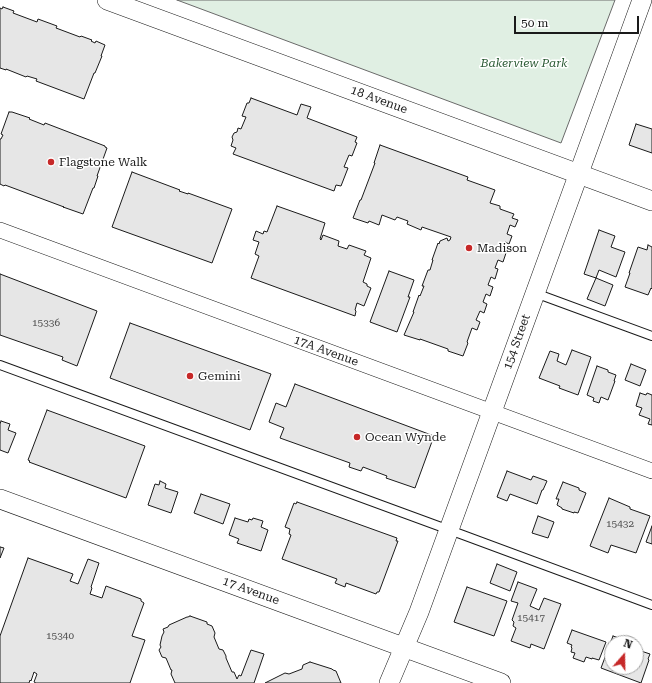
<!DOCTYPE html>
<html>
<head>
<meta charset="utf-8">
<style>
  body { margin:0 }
  #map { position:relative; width:652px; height:683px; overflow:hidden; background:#fff; font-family:"Roboto Serif",serif }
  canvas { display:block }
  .north { position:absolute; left:604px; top:635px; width:40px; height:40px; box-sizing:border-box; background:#fff; border:1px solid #a3a3a3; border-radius:50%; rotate:20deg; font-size:11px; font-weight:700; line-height:16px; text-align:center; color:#1a1a1a }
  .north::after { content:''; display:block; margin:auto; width:14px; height:18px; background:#c62828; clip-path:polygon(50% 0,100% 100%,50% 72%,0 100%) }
  .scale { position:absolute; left:514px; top:16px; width:125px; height:18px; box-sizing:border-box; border:2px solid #1a1a1a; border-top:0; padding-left:5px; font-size:12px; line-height:14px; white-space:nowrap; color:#1a1a1a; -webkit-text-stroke:3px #fff; paint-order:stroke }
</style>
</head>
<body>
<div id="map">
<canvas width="652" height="683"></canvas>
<div class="north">N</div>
<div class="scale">50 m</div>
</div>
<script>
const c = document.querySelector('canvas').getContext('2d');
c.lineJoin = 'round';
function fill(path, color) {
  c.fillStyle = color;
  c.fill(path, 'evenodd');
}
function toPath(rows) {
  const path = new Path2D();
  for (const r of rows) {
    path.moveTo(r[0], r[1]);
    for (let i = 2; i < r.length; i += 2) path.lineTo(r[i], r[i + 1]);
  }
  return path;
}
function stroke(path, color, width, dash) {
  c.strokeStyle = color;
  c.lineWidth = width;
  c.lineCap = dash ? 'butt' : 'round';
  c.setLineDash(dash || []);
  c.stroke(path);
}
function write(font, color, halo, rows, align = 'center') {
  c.font = font + ' "Roboto Serif",serif';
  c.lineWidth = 3;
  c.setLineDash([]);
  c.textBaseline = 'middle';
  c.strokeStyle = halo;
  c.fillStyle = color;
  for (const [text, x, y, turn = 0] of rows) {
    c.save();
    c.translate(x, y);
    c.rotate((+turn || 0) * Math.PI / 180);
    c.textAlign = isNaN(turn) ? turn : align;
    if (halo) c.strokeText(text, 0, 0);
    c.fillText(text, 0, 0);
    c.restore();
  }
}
const green = toPath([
  [177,0,615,0,561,143,177,0]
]);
const building = toPath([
  [3,7,14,11,13,13,37,22,38,19,57,26,56,28,80,37,81,36,92,40,91,41,95,43,96,41,105,45,101,56,102,56,95,73,94,73,84,99,36,81,37,79,27,76,26,77,6,69,6,70,0,68,0,8,2,9,3,7],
  [251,98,297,115,301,104,311,107,307,118,357,137,355,142,357,143,352,156,349,155,344,167,348,168,341,186,336,185,334,191,233,154,236,148,231,146,233,140,232,137,234,133,237,132,238,128,241,129,246,117,242,116,247,103,249,103,251,98],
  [9,112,12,112,30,118,29,119,44,125,45,123,105,146,105,147,107,148,97,176,98,176,94,188,93,188,83,214,63,207,64,207,5,185,4,186,0,184,0,139,1,139,3,135,1,134,9,112],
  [636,124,652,129,652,153,629,145,636,124],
  [380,145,468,177,467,180,495,190,490,203,500,206,500,209,514,214,512,218,518,220,515,227,510,225,507,234,512,236,509,244,505,242,501,251,506,253,503,262,498,260,495,268,498,269,495,279,491,277,488,285,493,287,490,296,486,294,483,302,487,304,484,313,480,311,476,320,480,322,477,330,472,328,467,342,468,343,463,356,448,351,448,349,420,339,420,340,404,335,414,312,413,312,419,295,420,296,424,286,422,286,428,270,430,270,433,260,432,260,438,243,439,244,440,241,447,238,448,241,450,240,451,237,422,227,421,230,407,224,408,221,397,217,395,220,382,215,379,225,369,221,368,223,353,218,360,200,361,200,375,163,374,163,380,145],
  [132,172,180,190,179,191,188,194,188,193,232,209,212,263,112,227,132,172],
  [277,206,325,223,320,239,321,240,323,235,339,241,338,246,347,249,349,245,366,251,364,255,371,258,363,282,367,284,367,286,371,288,364,306,357,303,355,310,356,311,355,316,251,278,259,256,255,254,259,242,253,240,256,231,263,234,264,231,267,232,277,206],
  [599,230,615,236,611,247,625,252,616,277,599,270,596,278,584,274,599,230],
  [648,245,652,247,652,289,651,288,648,295,625,287,630,273,629,273,638,247,647,250,648,245],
  [389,271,414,280,408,297,410,297,397,332,370,322,389,271],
  [0,274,97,311,77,366,62,360,63,357,0,335,0,274],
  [596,278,613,285,605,306,587,299,596,278],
  [130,323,271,374,250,430,110,378,130,323],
  [572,350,591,357,578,395,559,388,560,386,539,378,550,351,559,354,557,361,566,365,572,350],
  [631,364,646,370,640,386,625,380,631,364],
  [597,366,608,370,608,372,616,375,614,381,615,381,608,400,601,397,599,403,593,401,594,398,587,395,597,366],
  [295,384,434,436,415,488,386,478,387,476,363,467,361,471,349,467,350,463,280,438,284,428,269,422,276,403,286,407,295,384],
  [640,393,646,395,647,393,652,395,652,425,648,424,650,419,639,415,642,408,636,406,640,393],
  [47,410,145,446,126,498,29,462,30,461,28,460,47,410],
  [1,421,10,424,8,430,16,433,8,453,0,450,0,424,1,421],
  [507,471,531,480,533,476,547,481,543,490,542,490,537,504,510,494,507,501,497,497,507,471],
  [160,481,166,484,165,488,178,492,171,513,148,505,155,484,159,485,160,481],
  [563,482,579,488,579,490,586,493,578,513,574,512,574,513,562,509,562,508,557,505,559,499,556,499,563,482],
  [201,494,230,504,223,524,194,513,201,494],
  [609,498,630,507,630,509,650,516,636,553,611,545,608,553,590,546,609,498],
  [297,502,397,538,396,541,398,541,379,592,377,592,376,594,346,583,345,587,335,583,337,579,282,559,291,535,289,534,290,529,285,527,294,503,296,504,297,502],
  [538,516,554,522,548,538,532,533,538,516],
  [235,518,248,522,249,519,252,520,253,518,263,521,261,527,268,530,261,551,237,543,239,539,229,535,235,518],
  [652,526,652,544,646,542,652,526],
  [0,547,4,548,0,558,0,547],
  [28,558,73,574,70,581,78,584,88,559,99,563,91,587,92,588,90,594,102,598,106,586,141,599,141,601,144,603,132,636,145,640,130,683,36,683,34,682,37,674,34,672,31,681,30,680,29,683,0,683,0,636,28,558],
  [497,564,517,572,510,591,490,583,497,564],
  [518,582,537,589,530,606,539,610,544,598,561,604,544,649,531,644,530,648,511,641,516,628,513,626,514,622,512,620,518,603,511,601,518,582],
  [467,587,507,601,494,636,454,622,467,587],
  [190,616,207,622,207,624,212,626,215,633,214,637,219,649,223,650,226,656,226,658,232,672,234,672,237,679,239,675,241,676,251,650,264,654,254,683,175,683,171,674,172,670,171,670,166,658,162,657,159,650,161,647,160,645,162,636,164,632,163,629,168,627,169,625,187,617,188,617,190,616],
  [572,630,606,642,599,660,592,658,592,659,586,657,584,662,573,658,575,653,571,652,572,648,571,647,572,645,567,643,572,630],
  [613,636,625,640,624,643,612,643,612,667,636,667,636,652,638,652,638,650,650,654,648,659,649,660,641,683,601,668,613,636],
  [310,662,332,669,333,670,336,671,341,683,265,683,285,673,289,674,302,669,303,665,310,662]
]);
const service = toPath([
  [535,293,652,336],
  [0,365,463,535,652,605]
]);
const minor = toPath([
  [0,230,652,471]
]);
const tertiary = toPath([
  [107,0,652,201],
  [0,499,501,683],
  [389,683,419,612,642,0]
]);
const markers = [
  [51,162,4,"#c62828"],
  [469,248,4,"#c62828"],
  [190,376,4,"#c62828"],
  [357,437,4,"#c62828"]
];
const numberNames = [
  ["15336",46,323],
  ["15432",620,524],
  ["15417",531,618],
  ["15340",60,636]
];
const parkNames = [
  ["Bakerview Park",524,63]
];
const streetNames = [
  ["18 Avenue",379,100,20],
  ["154 Street",517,342,-70],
  ["17A Avenue",326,351,20],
  ["17 Avenue",251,591,20]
];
const poiNames = [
  ["Flagstone Walk",59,162],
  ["Madison",477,248],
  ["Gemini",198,376],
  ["Ocean Wynde",365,437]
];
fill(green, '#e0efe3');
stroke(green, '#6a6a6a', 1);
fill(building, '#e6e6e6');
stroke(building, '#1a1a1a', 1);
stroke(service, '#1a1a1a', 10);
stroke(minor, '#1a1a1a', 16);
stroke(tertiary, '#1a1a1a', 20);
stroke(service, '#fff', 8);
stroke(minor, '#fff', 15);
stroke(tertiary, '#fff', 19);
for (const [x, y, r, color] of markers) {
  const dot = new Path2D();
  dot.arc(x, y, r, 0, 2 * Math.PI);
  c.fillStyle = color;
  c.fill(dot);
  stroke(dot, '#fff', 1.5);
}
write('10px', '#4d4d4d', null, numberNames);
write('italic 12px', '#2b5a34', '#fff', parkNames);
write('12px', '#1a1a1a', '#fff', streetNames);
write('12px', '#1a1a1a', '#fff', poiNames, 'left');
</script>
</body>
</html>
